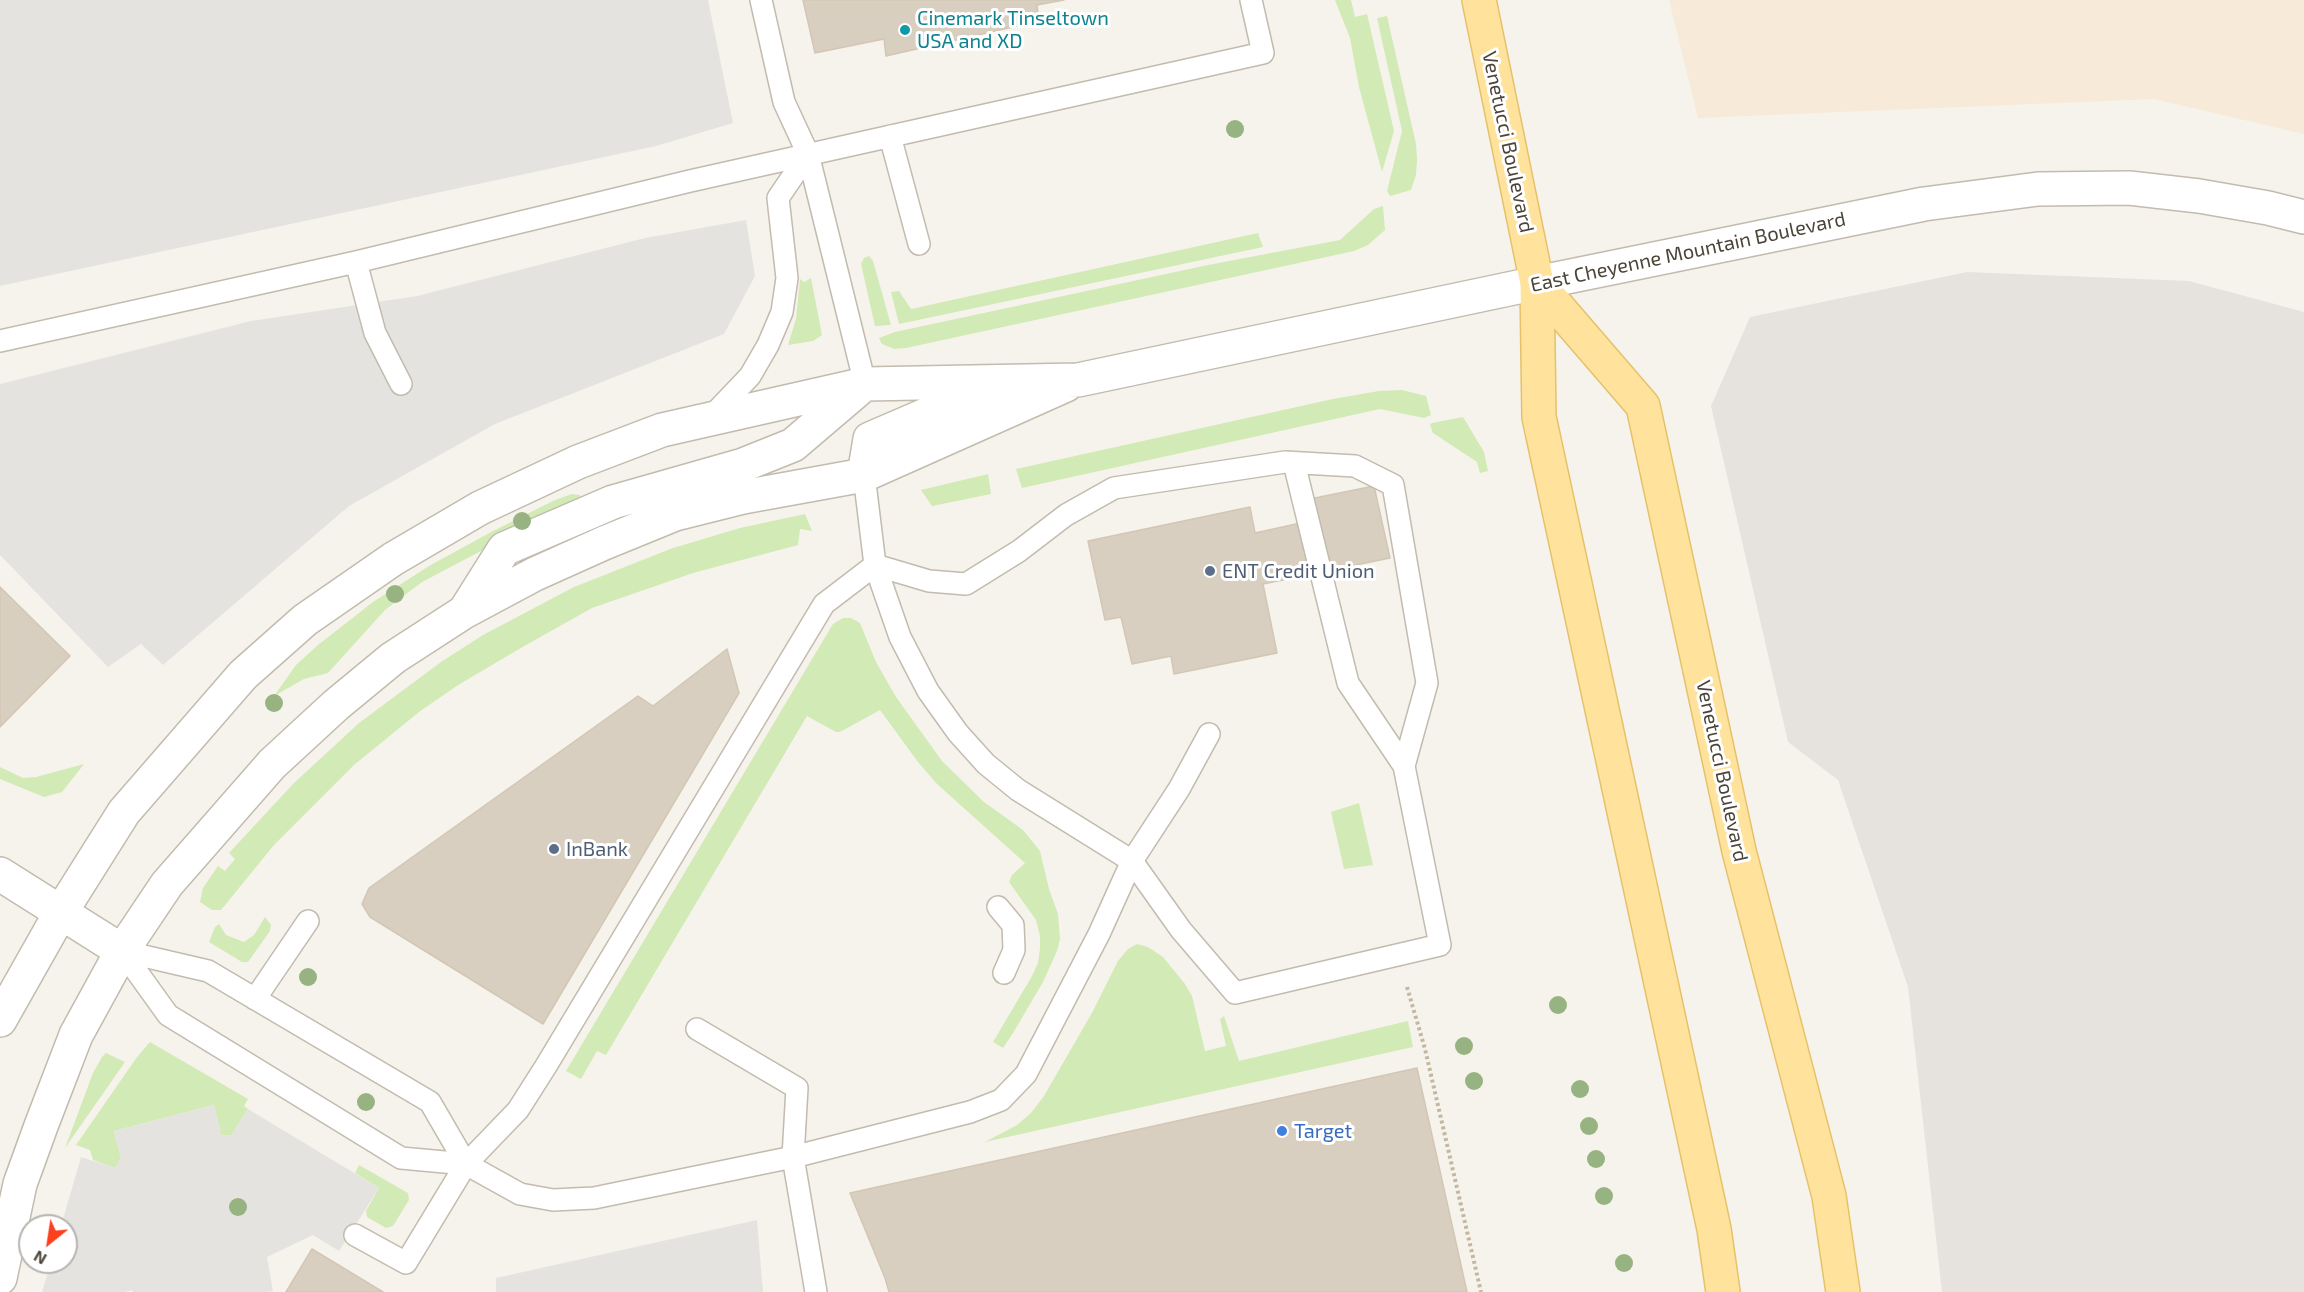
<!DOCTYPE html>
<html>
<head>
<meta charset="utf-8">
<style>
  body { margin:0 }
  #map { position:relative; width:2304px; height:1292px; overflow:hidden; background:#f6f3ec; font-family:"Exo 2",sans-serif }
  canvas { display:block }
  .north { position:absolute; left:18px; top:1214px; width:60px; height:60px; box-sizing:border-box; background:#fff; border:2px solid #b7b4b0; border-radius:50%; rotate:210deg; font-size:16px; font-weight:700; line-height:24px; text-align:center; color:#4b4439 }
  .north::after { content:''; display:block; margin:auto; width:21px; height:27px; background:#fc3f1d; clip-path:polygon(50% 0,100% 100%,50% 72%,0 100%) }
</style>
</head>
<body>
<div id="map">
<canvas width="2304" height="1292"></canvas>
<div class="north">N</div>
</div>
<script>
const c = document.querySelector('canvas').getContext('2d');
c.lineJoin = 'round';
function fill(path, color) {
  c.fillStyle = color;
  c.fill(path, 'evenodd');
}
function toPath(rows) {
  const path = new Path2D();
  for (const r of rows) {
    path.moveTo(r[0], r[1]);
    for (let i = 2; i < r.length; i += 2) path.lineTo(r[i], r[i + 1]);
  }
  return path;
}
function stroke(path, color, width, dash) {
  c.strokeStyle = color;
  c.lineWidth = width;
  c.lineCap = dash ? 'butt' : 'round';
  c.setLineDash(dash || []);
  c.stroke(path);
}
function write(font, color, halo, rows, align = 'center') {
  c.font = font + ' "Exo 2",sans-serif';
  c.lineWidth = 6;
  c.setLineDash([]);
  c.textBaseline = 'middle';
  c.strokeStyle = halo;
  c.fillStyle = color;
  for (const [text, x, y, turn = 0] of rows) {
    c.save();
    c.translate(x, y);
    c.rotate((+turn || 0) * Math.PI / 180);
    c.textAlign = isNaN(turn) ? turn : align;
    if (halo) c.strokeText(text, 0, 0);
    c.fillText(text, 0, 0);
    c.restore();
  }
}
const commercial = toPath([
  [1669,0,2304,0,2304,134,2154,99,1698,118]
]);
const industrial = toPath([
  [1967,272,2189,281,2304,312,2304,1292,1942,1292,1908,987,1838,780,1788,742,1711,406,1750,317]
]);
const green = toPath([
  [1335,0,1351,0,1355,17,1367,14,1394,131,1382,172,1359,87,1350,38],
  [1387,16,1416,144,1417,160,1416,175,1411,190,1390,196,1387,191,1402,131,1377,18],
  [1383,206,1385,230,1368,245,1354,251,906,348,894,349,882,344,879,338,895,332,1208,265,1340,240,1374,209],
  [1258,233,1263,247,899,324,891,292,899,291,911,309],
  [869,256,873,261,891,325,875,326,861,264,864,258],
  [811,278,822,335,813,341,788,345,796,319,800,279,804,282],
  [1402,390,1426,396,1431,415,1424,418,1380,409,1022,488,1016,469,1333,399,1379,391],
  [1463,417,1484,452,1488,471,1480,473,1477,462,1433,433,1430,425,1432,423],
  [988,474,991,494,932,506,921,490],
  [572,494,580,495,580,499,422,582,385,610,328,673,304,679,274,696,296,665,318,645,373,602,429,566,493,531,555,500],
  [805,514,812,531,800,529,798,545,693,573,592,608,526,645,458,685,419,712,354,765,274,845,221,910,212,910,200,902,203,888,218,866,225,871,235,859,229,853,293,784,359,723,441,662,483,635,574,587,673,548,740,528],
  [843,618,851,618,860,623,876,662,896,697,942,761,984,802,1023,830,1040,851,1049,889,1058,914,1060,939,1057,951,1043,982,1013,1033,1003,1048,993,1042,1032,976,1038,963,1040,949,1040,936,1036,920,1009,882,1012,875,1025,863,937,784,918,762,880,710,840,732,836,732,807,716,606,1055,597,1051,581,1079,566,1071,833,624],
  [84,764,62,792,44,797,0,779,0,767,23,778,36,777],
  [1359,803,1373,865,1344,869,1331,812],
  [265,917,271,925,270,931,248,962,242,962,209,942,215,927,219,924,226,935,244,942,254,935],
  [1137,944,1148,947,1163,957,1185,984,1192,996,1205,1051,1226,1046,1220,1019,1224,1016,1239,1061,1408,1021,1413,1047,985,1142,1017,1125,1031,1113,1044,1096,1093,1011,1118,961,1128,949],
  [150,1042,248,1099,244,1106,248,1109,231,1136,221,1135,214,1105,114,1131,121,1158,115,1168,93,1160,90,1150,76,1145,137,1057],
  [106,1053,125,1062,65,1148,93,1073,102,1057],
  [359,1165,408,1193,409,1200,393,1226,386,1228,367,1217,366,1211,379,1188,355,1173]
]);
const parking = toPath([
  [0,0,708,0,733,123,656,146,0,286],
  [746,220,755,276,724,334,495,424,349,506,163,665,141,644,108,667,0,555,0,384,251,321,417,296,645,238],
  [214,1105,221,1135,231,1136,248,1109,379,1188,339,1251,313,1235,267,1257,273,1291,268,1292,133,1292,132,1290,125,1292,42,1292,51,1262,66,1262,66,1226,61,1226,81,1157,115,1168,121,1158,114,1131],
  [757,1220,763,1292,496,1292,496,1278]
]);
const building = toPath([
  [803,0,1064,0,1037,5,1039,21,886,56,884,39,815,53,803,0],
  [1374,486,1390,558,1263,584,1277,653,1174,674,1171,656,1132,664,1121,617,1105,620,1088,541,1250,507,1255,533,1305,522,1300,501,1374,486],
  [0,587,70,656,0,727,0,587],
  [727,649,739,693,543,1024,370,917,362,904,369,888,638,696,653,706,727,649],
  [1417,1068,1467,1292,889,1292,885,1278,850,1193,1417,1068],
  [312,1249,383,1292,286,1292,312,1249]
]);
const path = toPath([
  [1407,987,1425,1049,1481,1292]
]);
const service = toPath([
  [761,0,784,102,808,154,865,384],
  [890,136,919,244],
  [356,262,375,333,401,384],
  [0,341,356,262,690,181,1263,53,1251,0],
  [711,417,750,376,768,345,782,312,787,278,778,198,808,154],
  [1209,734,1179,789,1132,861,1181,930,1235,993,1440,945,1404,766,1348,683,1294,463],
  [998,907,1013,925,1014,950,1004,973],
  [122,951,168,1015,401,1158,466,1164,520,1194,553,1200,594,1198,793,1157,970,1112,1001,1100,1026,1074,1099,934,1132,861,1018,790,986,764,958,733,928,691,900,637,875,565,864,475],
  [122,951,208,971,430,1102,466,1164],
  [255,999,308,921],
  [697,1029,797,1088,793,1157,816,1292],
  [355,1235,406,1263,466,1164,518,1110,546,1066,824,604,875,565,929,581,966,584,1019,551,1066,515,1114,488,1285,462,1355,466,1393,485,1427,683,1404,766]
]);
const minor = toPath([
  [864,475,870,439,935,411,998,391],
  [465,611,504,549,613,502,743,465,793,445,861,387],
  [0,874,122,951],
  [0,1020,61,912,124,812,243,675,305,620,393,559,480,508,578,462,662,430,865,384,1078,380,1537,283],
  [0,1278,20,1184,41,1126,76,1035,122,951,167,884,272,764,336,705,393,658,464,612,535,574,604,543,675,514,743,497,864,475,1066,385]
]);
const tertiary = toPath([
  [1537,283,1924,204,2038,189,2129,188,2199,196,2268,208,2304,217]
]);
const primary = toPath([
  [1479,0,1537,283,1539,417,1714,1229,1723,1292],
  [1537,283,1643,406,1739,851,1829,1196,1843,1292]
]);
const trees = [
  [1235,129],
  [522,521],
  [395,594],
  [274,703],
  [308,977],
  [1558,1005],
  [1464,1046],
  [1474,1081],
  [1580,1089],
  [366,1102],
  [1589,1126],
  [1596,1159],
  [1604,1196],
  [238,1207],
  [1624,1263]
];
const markers = [
  [905,30,6,"#0f9aa8"],
  [1210,571,6,"#5c6f8a"],
  [554,849,6,"#5c6f8a"],
  [1282,1131,6,"#3f7fe0"]
];
const cultureNames = [
  ["Cinemark Tinseltown",917,18],
  ["USA and XD",917,41]
];
const streetNames = [
  ["Venetucci Boulevard",1508,142,78],
  ["East Cheyenne Mountain Boulevard",1688,252,-12],
  ["Venetucci Boulevard",1722,771,78]
];
const serviceNames = [
  ["ENT Credit Union",1222,571],
  ["InBank",566,849]
];
const shopNames = [
  ["Target",1294,1131]
];
fill(commercial, '#f7ead8');
fill(industrial, '#e6e2dd');
fill(green, '#d2eab5');
fill(parking, '#e5e3e0');
fill(building, '#d8cfc1');
stroke(building, '#d3c7b4', 1.5);
stroke(service, '#c2bbae', 24);
stroke(minor, '#c2bbae', 36);
stroke(tertiary, '#c2bbae', 36);
stroke(primary, '#e6c16a', 36);
stroke(path, '#c4b79f', 4, [3, 3]);
stroke(service, '#fff', 21);
stroke(minor, '#fff', 33);
stroke(tertiary, '#fff', 33);
stroke(primary, '#ffe39c', 33);
c.fillStyle = '#97b381';
for (const [x, y] of trees) {
  c.beginPath();
  c.arc(x, y, 9, 0, 2 * Math.PI);
  c.fill();
}
for (const [x, y, r, color] of markers) {
  const dot = new Path2D();
  dot.arc(x, y, r, 0, 2 * Math.PI);
  c.fillStyle = color;
  c.fill(dot);
  stroke(dot, '#fff', 2);
}
write('20px', '#0d838f', '#fff', cultureNames, 'left');
write('20px', '#4b4439', '#fff', streetNames);
write('20px', '#4e5e75', '#fff', serviceNames, 'left');
write('20px', '#366cbe', '#fff', shopNames, 'left');
</script>
</body>
</html>
